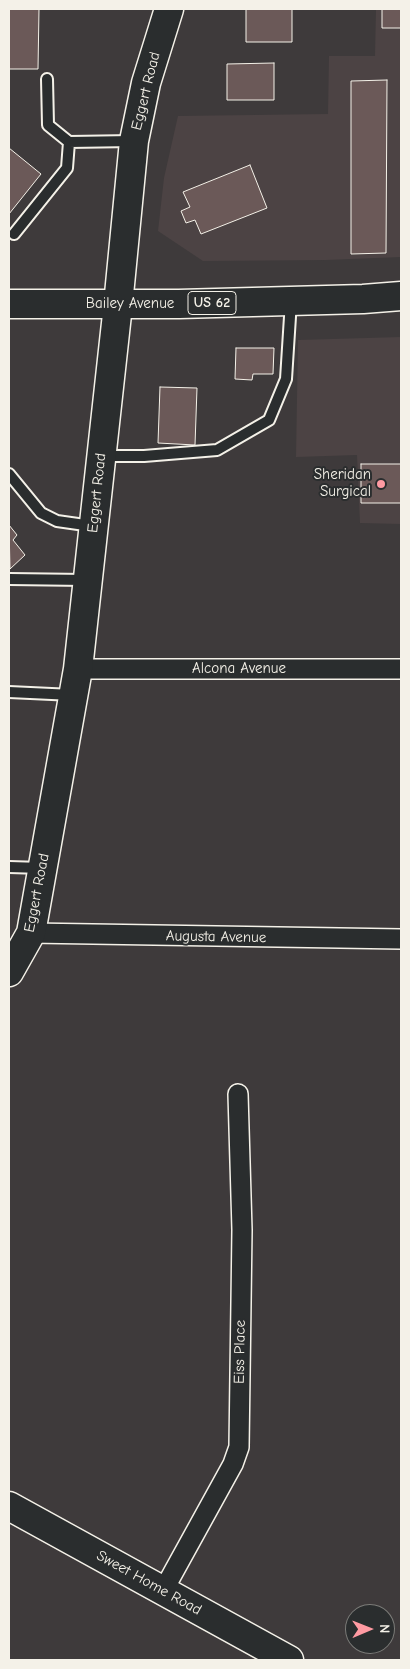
<!DOCTYPE html>
<html>
<head>
<meta charset="utf-8">
<style>
  body { margin:0 }
  #map { position:relative; width:410px; height:1669px; overflow:hidden; background:#3e3a3b; font-family:"Comic Neue",sans-serif }
  canvas { display:block }
  .frame { position:absolute; inset:0; border:10px solid #f4f1e8; pointer-events:none }
  .north { position:absolute; left:345px; top:1604px; width:50px; height:50px; box-sizing:border-box; background:#2a2d2e; border:1px solid #7b7b78; border-radius:50%; rotate:89deg; font-size:14px; font-weight:700; line-height:20px; text-align:center; color:#f4f1e8 }
  .north::after { content:''; display:block; margin:auto; width:18px; height:22px; background:#ff9aa2; clip-path:polygon(50% 0,100% 100%,50% 72%,0 100%) }
</style>
</head>
<body>
<div id="map">
<canvas width="410" height="1669"></canvas>
<div class="frame"></div>
<div class="north">N</div>
</div>
<script>
const c = document.querySelector('canvas').getContext('2d');
c.lineJoin = 'round';
function fill(path, color) {
  c.fillStyle = color;
  c.fill(path, 'evenodd');
}
function toPath(rows) {
  const path = new Path2D();
  for (const r of rows) {
    path.moveTo(r[0], r[1]);
    for (let i = 2; i < r.length; i += 2) path.lineTo(r[i], r[i + 1]);
  }
  return path;
}
function stroke(path, color, width, dash) {
  c.strokeStyle = color;
  c.lineWidth = width;
  c.lineCap = dash ? 'butt' : 'round';
  c.setLineDash(dash || []);
  c.stroke(path);
}
function write(font, color, halo, rows, align = 'center') {
  c.font = font + ' "Comic Neue",sans-serif';
  c.lineWidth = 4;
  c.setLineDash([]);
  c.textBaseline = 'middle';
  c.strokeStyle = halo;
  c.fillStyle = color;
  for (const [text, x, y, turn = 0] of rows) {
    c.save();
    c.translate(x, y);
    c.rotate((+turn || 0) * Math.PI / 180);
    c.textAlign = isNaN(turn) ? turn : align;
    if (halo) c.strokeText(text, 0, 0);
    c.fillText(text, 0, 0);
    c.restore();
  }
}
const built = toPath([
  [376,9,401,9,401,257,326,260,203,261,158,231,164,178,178,116,328,114,329,56,375,56],
  [401,337,401,524,360,523,357,455,296,457,298,340]
]);
const building = toPath([
  [9,9,39,9,38,69,9,69,9,9],
  [246,9,292,9,292,42,246,42,246,9],
  [382,9,401,9,401,28,382,28,382,9],
  [274,63,274,100,227,100,227,64,274,63],
  [387,80,386,253,351,254,351,81,387,80],
  [9,148,41,174,9,214,9,148],
  [250,165,267,208,201,234,195,220,186,223,181,211,190,207,183,192,250,165],
  [236,348,274,348,273,374,253,374,252,380,235,379,236,348],
  [160,387,197,388,195,445,158,443,160,387],
  [361,464,401,464,401,503,361,503,361,464],
  [9,525,17,535,13,540,25,555,10,569,9,525]
]);
const lane = toPath([
  [47,79,48,125,69,142],
  [14,234,67,168,69,142,133,141],
  [102,456,144,456,217,450,269,420,286,379,291,301],
  [9,474,41,513,57,521,92,526],
  [9,579,86,580],
  [9,692,73,695],
  [9,867,42,868]
]);
const street = toPath([
  [78,669,401,669],
  [31,933,401,939],
  [163,1591,233,1464,239,1447,242,1230,238,1094]
]);
const secondary = toPath([
  [9,972,31,933,78,669,118,305,134,141,146,83,169,9],
  [9,1506,289,1660]
]);
const primary = toPath([
  [9,304,179,304,363,299,401,296]
]);
const markers = [
  [381,484,5,"#ff9aa2"]
];
const shields = [
  [212,303,48]
];
const shieldNames = [
  ["US 62",212,303]
];
const streetNames = [
  ["Eggert Road",146,91,-76],
  ["Bailey Avenue",130,304],
  ["Eggert Road",97,493,-84],
  ["Alcona Avenue",239,669],
  ["Eggert Road",37,893,-79],
  ["Augusta Avenue",216,937,1],
  ["Eiss Place",240,1352,-89],
  ["Sweet Home Road",149,1583,29]
];
const poiNames = [
  ["Sheridan",371,475],
  ["Surgical",371,492]
];
fill(built, '#4c4344');
fill(building, '#6b5958');
stroke(building, '#f4f1e8', 1);
stroke(lane, '#f4f1e8', 14);
stroke(street, '#f4f1e8', 22);
stroke(secondary, '#f4f1e8', 31);
stroke(primary, '#f4f1e8', 31);
stroke(lane, '#2a2d2e', 10);
stroke(street, '#2a2d2e', 19);
stroke(secondary, '#2a2d2e', 28);
stroke(primary, '#2a2d2e', 28);
for (const [x, y, r, color] of markers) {
  const dot = new Path2D();
  dot.arc(x, y, r, 0, 2 * Math.PI);
  c.fillStyle = color;
  c.fill(dot);
  stroke(dot, '#2a2d2e', 2);
}
for (const [x, y, w] of shields) {
  const box = new Path2D();
  box.roundRect(x - w / 2, y - 11.5, w, 23, 4);
  c.fillStyle = '#2a2d2e';
  c.fill(box);
  stroke(box, '#f4f1e8', 1);
}
write('bold 14px', '#f4f1e8', null, shieldNames);
write('15px', '#f4f1e8', '#2a2d2e', streetNames);
write('15px', '#f4f1e8', '#2a2d2e', poiNames, 'right');
</script>
</body>
</html>
